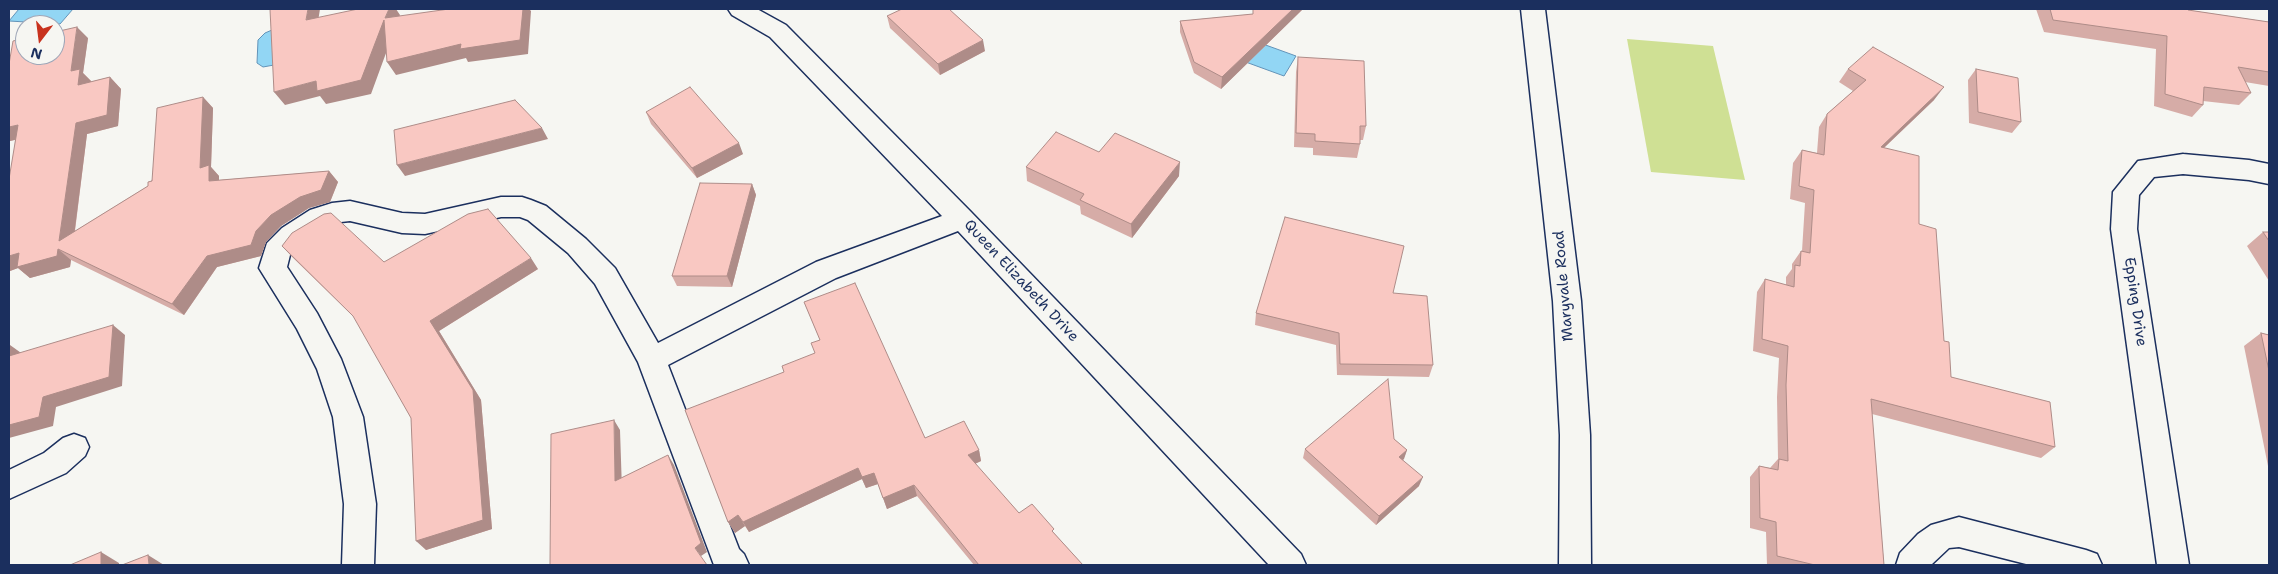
<!DOCTYPE html>
<html>
<head>
<meta charset="utf-8">
<style>
  body { margin:0 }
  #map { position:relative; width:2278px; height:574px; overflow:hidden; background:#f6f6f2; font-family:"Shantell Sans",sans-serif }
  canvas { display:block }
  .frame { position:absolute; inset:0; border:10px solid #1b2f5e; pointer-events:none }
  .north { position:absolute; left:15px; top:15px; width:50px; height:50px; box-sizing:border-box; background:#f6f6f2; border:1px solid #9ea6b7; border-radius:50%; rotate:195deg; font-size:14px; font-weight:700; line-height:20px; text-align:center; color:#1b2f5e }
  .north::after { content:''; display:block; margin:auto; width:18px; height:22px; background:#c8321e; clip-path:polygon(50% 0,100% 100%,50% 72%,0 100%) }
</style>
</head>
<body>
<div id="map">
<canvas width="2278" height="574"></canvas>
<div class="frame"></div>
<div class="north">N</div>
</div>
<script>
const c = document.querySelector('canvas').getContext('2d');
c.lineJoin = 'round';
function fill(path, color) {
  c.fillStyle = color;
  c.fill(path, 'evenodd');
}
function toPath(rows) {
  const path = new Path2D();
  for (const r of rows) {
    path.moveTo(r[0], r[1]);
    for (let i = 2; i < r.length; i += 2) path.lineTo(r[i], r[i + 1]);
  }
  return path;
}
function stroke(path, color, width, dash) {
  c.strokeStyle = color;
  c.lineWidth = width;
  c.lineCap = dash ? 'butt' : 'round';
  c.setLineDash(dash || []);
  c.stroke(path);
}
function write(font, color, halo, rows, align = 'center') {
  c.font = font + ' "Shantell Sans",sans-serif';
  c.lineWidth = 4;
  c.setLineDash([]);
  c.textBaseline = 'middle';
  c.strokeStyle = halo;
  c.fillStyle = color;
  for (const [text, x, y, turn = 0] of rows) {
    c.save();
    c.translate(x, y);
    c.rotate((+turn || 0) * Math.PI / 180);
    c.textAlign = isNaN(turn) ? turn : align;
    if (halo) c.strokeText(text, 0, 0);
    c.fillText(text, 0, 0);
    c.restore();
  }
}
const green = toPath([
  [1627,39,1713,46,1745,180,1651,172]
]);
const water = toPath([
  [19,9,73,9,60,24,9,21,19,9],
  [272,30,274,65,263,67,257,63,258,40,265,33,272,30],
  [1238,35,1296,56,1284,76,1232,57,1238,35]
]);
const street = toPath([
  [728,9,757,9,786,25,971,212,1301,554,1306,565,1269,565,958,231,836,278,668,365,739,549,744,554,749,565,714,565,638,362,595,284,568,253,528,220,520,217,501,217,425,234,402,233,350,221,332,223,300,242,290,255,287,267,317,313,341,359,363,417,376,504,374,565,342,565,344,504,333,417,317,369,297,329,259,268,267,243,282,228,310,210,332,203,350,201,402,213,425,214,501,197,522,197,531,200,546,206,586,239,615,268,658,343,816,262,942,216,770,37,732,15,728,9],
  [2183,154,2249,160,2269,164,2269,184,2249,180,2183,174,2154,177,2139,195,2137,229,2189,565,2157,565,2111,229,2113,192,2138,161,2183,154],
  [74,434,85,438,89,447,85,456,66,473,9,499,9,470,44,453,63,438,74,434],
  [1959,517,2086,550,2097,554,2102,565,2030,565,1959,547,1949,548,1931,565,1896,565,1900,553,1918,534,1931,525,1959,517]
]);
const secondary = toPath([
  [1521,9,1545,9,1581,301,1590,435,1591,565,1559,565,1560,435,1553,301,1521,9]
]);
const wall = toPath([
  [1303,9,1221,89,1194,73,1180,32,1180,21,1253,14],
  [2036,9,2188,9,2188,10,2269,22,2269,86,2245,82,2251,93,2239,105,2203,101,2203,105,2192,117,2154,106,2156,49,2044,32],
  [887,16,985,51,940,75,890,28],
  [88,38,83,73,91,81,90,82,110,77,121,89,118,126,87,134,75,231,148,186,203,97,213,108,211,167,219,176,219,180,329,171,338,182,330,202,309,208,281,226,266,242,261,256,217,267,184,315,71,260,70,267,30,278,18,268,10,271,15,140,10,141,9,140,9,64],
  [1298,57,1366,126,1363,140,1360,140,1360,144,1357,158,1313,155,1313,148,1294,147,1296,72],
  [1848,69,1934,100,1884,148,1919,224,1944,341,1951,377,2055,447,2041,458,1872,414,1884,565,1767,565,1766,532,1750,528,1750,477,1759,466,1770,468,1778,459,1777,397,1779,358,1753,351,1757,292,1765,279,1786,285,1786,277,1792,269,1792,264,1801,251,1802,251,1805,203,1790,199,1793,163,1802,150,1817,153,1819,127,1827,114,1853,91,1839,82],
  [1976,69,2021,122,2012,133,1969,123,1968,80],
  [646,112,743,154,697,178,651,124],
  [1099,152,1179,176,1132,238,1081,214,1080,206,1027,181,1026,167],
  [752,184,756,195,732,287,677,286,672,276],
  [2263,232,2269,232,2269,281,2247,246],
  [282,246,384,262,538,269,439,331,481,400,492,529,426,550,411,418,355,318,292,257],
  [1393,293,1433,365,1429,377,1337,375,1336,345,1255,325,1256,313],
  [804,302,925,438,979,450,981,461,975,464,1019,513,1054,533,1083,565,974,565,917,496,887,509,878,484,866,488,862,479,749,532,745,526,735,533,728,522,815,353,820,340],
  [2261,333,2269,335,2269,466,2268,466,2244,346],
  [1394,439,1407,450,1403,460,1419,486,1376,525,1303,458,1305,449]
]);
const shadedWall = toPath([
  [308,9,320,9,316,34,306,20],
  [389,9,396,9,400,15,394,31,385,18],
  [523,9,529,9,531,11,528,54,468,62,466,58,396,75,387,62],
  [1293,9,1303,9,1221,89,1222,77],
  [384,20,393,34,371,94,326,104,320,96,285,105,274,92,316,81],
  [77,27,88,38,83,73,91,81,89,97,78,85,71,71],
  [983,40,985,51,940,75,938,64],
  [110,77,121,89,118,126,87,134,72,252,59,241,76,123],
  [1944,87,1934,100,1871,160,1881,147],
  [203,97,213,108,211,167,219,176,219,192,209,181,200,168],
  [18,125,30,136,10,141,9,140,9,127],
  [542,128,548,139,405,176,397,165],
  [739,143,743,154,697,178,692,168],
  [1180,162,1179,176,1132,238,1131,224],
  [329,171,338,182,330,202,309,208,281,226,266,242,261,256,217,267,184,315,172,304,207,256,256,231,271,215],
  [752,184,756,195,732,287,727,276],
  [58,249,71,260,70,267,30,278,18,268,10,271,9,269,9,256,19,253],
  [531,258,538,269,439,331,481,400,492,529,426,550,416,541,430,321],
  [113,325,125,335,122,386,56,407,53,426,9,438,9,425,43,397],
  [10,345,24,355,9,356],
  [614,420,620,430,622,490,615,481],
  [979,450,981,461,970,466,968,455],
  [1407,450,1404,459,1396,466,1399,457],
  [668,455,674,465,707,552,701,556,695,548],
  [858,468,874,473,878,484,866,488,862,479,749,532,743,522],
  [1423,477,1419,486,1376,525,1379,516],
  [914,485,917,496,887,509,883,498],
  [738,515,745,526,735,533,728,522],
  [101,552,119,563,119,565,101,565],
  [148,555,164,565,149,565]
]);
const building = toPath([
  [270,9,308,9,306,20,358,9,389,9,385,18,449,9,523,9,520,40,460,49,461,44,387,62,384,20,361,80,317,91,316,81,274,92,270,9],
  [902,9,949,9,983,40,938,64,887,16,902,9],
  [1253,9,1293,9,1222,77,1194,62,1180,21,1253,14,1253,9],
  [2050,9,2188,9,2188,10,2269,22,2269,72,2238,67,2251,93,2204,87,2203,105,2165,94,2167,36,2053,20,2050,9],
  [77,27,71,71,80,69,78,85,110,77,107,115,76,123,59,241,148,186,148,182,152,181,157,108,203,97,200,168,209,165,209,181,329,171,321,190,300,197,271,215,256,231,251,245,207,256,172,304,58,249,57,256,17,267,19,253,9,256,9,179,18,125,9,127,9,64,13,41,25,38,25,55,55,55,55,32,77,27],
  [1873,47,1944,87,1881,147,1919,156,1919,224,1936,229,1944,341,1949,342,1951,377,2050,402,2055,447,1871,399,1884,565,1815,565,1777,556,1776,522,1760,518,1759,466,1778,470,1779,459,1788,461,1786,385,1788,346,1762,339,1765,279,1794,287,1795,265,1800,266,1801,251,1810,253,1814,190,1799,186,1802,150,1824,155,1827,114,1866,80,1848,69,1873,47],
  [1298,57,1364,61,1366,126,1360,126,1360,144,1315,141,1315,134,1296,133,1298,57],
  [1976,69,2018,78,2021,122,1978,112,1976,69],
  [690,87,739,143,692,168,646,112,690,87],
  [515,100,542,128,397,165,394,130,515,100],
  [1056,132,1099,152,1115,133,1180,162,1131,224,1080,200,1084,194,1026,167,1056,132],
  [700,183,752,184,727,276,672,276,700,183],
  [488,209,531,258,430,321,473,390,483,520,416,541,411,418,353,316,282,246,292,233,324,214,331,213,384,262,468,214,488,209],
  [1285,217,1404,246,1393,293,1427,296,1433,365,1340,364,1339,333,1256,313,1285,217],
  [2263,232,2269,232,2269,241,2263,232],
  [855,283,925,438,964,421,979,450,968,455,1019,513,1032,504,1054,529,1052,531,1083,565,979,565,914,485,883,498,874,473,862,477,858,468,743,522,738,515,728,522,685,410,784,372,782,366,815,353,811,343,820,340,804,302,855,283],
  [113,325,109,377,43,397,39,417,9,425,9,356,113,325],
  [2261,333,2269,335,2269,371,2261,333],
  [1388,379,1394,439,1407,450,1399,457,1423,477,1379,516,1305,449,1388,379],
  [614,420,615,481,668,455,701,543,695,548,707,565,550,565,551,434,614,420],
  [101,552,101,565,70,565,101,552],
  [148,555,149,565,122,565,148,555]
]);
const streetNames = [
  ["Queen Elizabeth Drive",1021,281,47],
  ["Maryvale Road",1564,286,-95],
  ["Epping Drive",2135,302,82]
];
fill(green, '#cfe094');
fill(water, '#92d6f4');
stroke(water, '#6293b8', 1);
stroke(street, '#1b2f5e', 3);
stroke(secondary, '#1b2f5e', 3);
fill(street, '#f6f6f2');
fill(secondary, '#f6f6f2');
fill(wall, '#d6aca7');
fill(shadedWall, '#ae8c88');
fill(building, '#f9c8c2');
stroke(building, '#ae8c88', 1);
write('15px', '#1b2f5e', '#f6f6f2', streetNames);
</script>
</body>
</html>
